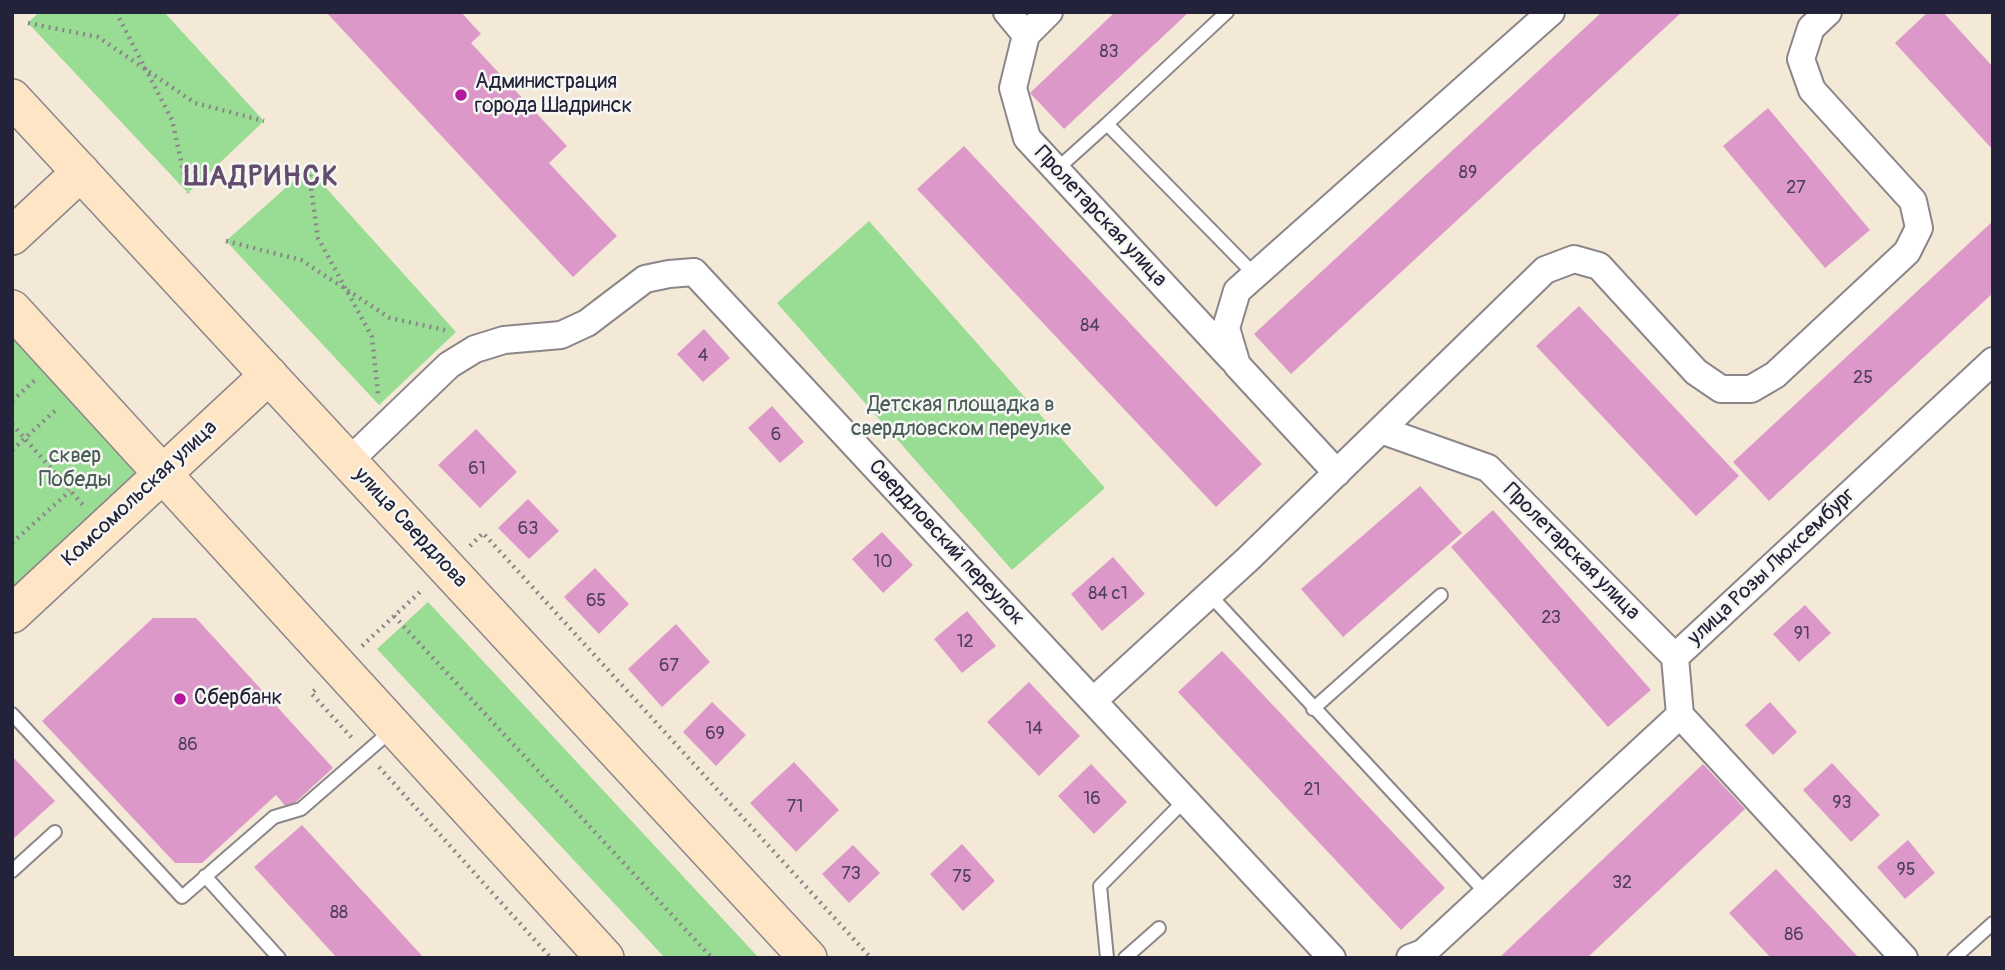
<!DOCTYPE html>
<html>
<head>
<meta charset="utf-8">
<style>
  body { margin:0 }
  #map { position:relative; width:2005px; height:970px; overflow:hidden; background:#f4e9d7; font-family:Pangolin,sans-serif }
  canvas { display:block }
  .frame { position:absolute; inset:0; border:14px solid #22223b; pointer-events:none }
</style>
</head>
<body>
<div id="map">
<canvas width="2005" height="970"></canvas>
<div class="frame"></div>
</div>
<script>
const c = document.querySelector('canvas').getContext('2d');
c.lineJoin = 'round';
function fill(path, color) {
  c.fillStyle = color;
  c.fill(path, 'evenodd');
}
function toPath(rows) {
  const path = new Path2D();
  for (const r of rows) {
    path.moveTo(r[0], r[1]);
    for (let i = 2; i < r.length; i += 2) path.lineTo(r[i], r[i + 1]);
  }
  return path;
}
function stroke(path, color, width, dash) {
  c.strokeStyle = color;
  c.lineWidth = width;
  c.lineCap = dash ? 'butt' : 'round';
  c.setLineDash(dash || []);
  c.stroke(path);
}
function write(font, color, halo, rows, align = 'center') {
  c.font = font + ' Pangolin,sans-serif';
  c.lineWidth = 5;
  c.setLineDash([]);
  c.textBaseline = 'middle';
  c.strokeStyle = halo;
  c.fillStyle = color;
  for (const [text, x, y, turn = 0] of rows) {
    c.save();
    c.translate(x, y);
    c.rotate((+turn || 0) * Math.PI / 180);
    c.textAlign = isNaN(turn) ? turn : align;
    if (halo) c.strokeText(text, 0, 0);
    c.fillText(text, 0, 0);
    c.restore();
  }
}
const green = toPath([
  [39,12,164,12,264,121,188,193,28,23],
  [308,168,456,332,379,405,226,241],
  [869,221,1105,488,1012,570,777,303],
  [12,309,163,472,12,612],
  [428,602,759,958,665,958,377,649]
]);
const building = toPath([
  [326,12,461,12,481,34,471,43,567,146,549,163,617,236,573,277],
  [1115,12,1189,12,1064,129,1030,93],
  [1602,12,1682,12,1291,374,1254,334],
  [1928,12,1943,12,1993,67,1993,150,1895,43],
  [1768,108,1870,230,1825,268,1723,146],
  [964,146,1262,464,1216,507,917,189],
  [1993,221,1993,293,1769,501,1733,462],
  [1579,306,1739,476,1696,516,1536,346],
  [704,329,730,358,703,382,677,354],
  [772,406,804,442,780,463,748,428],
  [476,429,517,472,480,508,438,465],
  [1420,486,1462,533,1343,637,1301,589],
  [528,499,559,531,529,559,498,528],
  [1493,510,1651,690,1608,727,1451,547],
  [882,532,913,565,883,593,852,559],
  [1113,557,1145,594,1102,631,1071,594],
  [595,568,629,604,599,634,564,597],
  [1805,605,1831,633,1799,662,1773,634],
  [967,611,996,646,962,673,934,639],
  [153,618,196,618,333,768,288,809,276,795,202,863,175,863,42,721],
  [676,624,710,662,662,707,628,669],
  [1222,651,1445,888,1401,930,1178,692],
  [1029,682,1080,736,1039,776,987,722],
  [712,702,746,735,716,766,683,732],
  [1770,702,1797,732,1773,755,1745,725],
  [12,756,55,801,12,840],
  [794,762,839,810,796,852,750,803],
  [1832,763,1880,815,1851,842,1803,790],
  [1091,764,1127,802,1094,834,1058,796],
  [1703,764,1745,809,1587,958,1499,958],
  [302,825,424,958,337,958,254,867],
  [1908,840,1935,873,1905,899,1877,867],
  [962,844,995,881,963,911,930,874],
  [853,845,880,873,849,903,822,874],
  [1776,869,1859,958,1771,958,1729,913]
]);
const path = toPath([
  [116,12,172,120,188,193],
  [28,23,98,37,195,103,264,121],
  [308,168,318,238,372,337,378,394],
  [226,241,301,260,390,318,449,331],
  [12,401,35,380],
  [12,424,83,505],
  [12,450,58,408],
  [12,543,70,491],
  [470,546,483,533,871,958],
  [394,616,712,958],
  [362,646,422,590],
  [315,690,311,693,352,738],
  [379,767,551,958]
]);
const lane = toPath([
  [1227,12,1107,124,1255,275],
  [1056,170,1107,124],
  [1209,594,1487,894],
  [1313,709,1441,595],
  [12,714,182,897,274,817,301,809,393,729],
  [12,871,55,832],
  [205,876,279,958],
  [1107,958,1100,886,1185,800],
  [1125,958,1159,928],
  [1954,958,1993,923]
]);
const street = toPath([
  [1007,12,1026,35],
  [1026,35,1013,88,1027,138,1232,359],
  [1026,35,1049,12],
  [1381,430,1488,468,1675,657],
  [349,461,449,365,475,349,504,340,561,335,587,323,645,279,669,274,694,272,1332,958],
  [1337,473,1237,365,1226,328,1237,291,1551,12],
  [1093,701,1248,559,1545,270,1574,259,1599,266,1696,372,1721,389,1751,389,1775,375,1907,252,1919,228,1913,201,1812,90,1801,59,1811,28,1828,12],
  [1680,715,1904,958],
  [1410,958,1423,953,1680,715,1675,657,1993,361]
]);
const secondary = toPath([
  [12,98,808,958],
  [12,236,81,172],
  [12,309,605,958],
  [12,614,269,375]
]);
const markers = [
  [461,95,7,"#b5179e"],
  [180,699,7,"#b5179e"]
];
const numberNames = [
  ["83",1109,52],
  ["89",1468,173],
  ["27",1796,188],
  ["84",1090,326],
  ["4",703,356],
  ["25",1863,378],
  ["6",776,435],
  ["61",477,469],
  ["63",528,529],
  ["10",883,562],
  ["84 с1",1108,594],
  ["65",596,601],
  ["23",1551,618],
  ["91",1802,634],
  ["12",965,642],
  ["67",669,666],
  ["14",1034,729],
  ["69",715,734],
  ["86",188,745],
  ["21",1312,790],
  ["16",1092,799],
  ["93",1842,803],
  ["71",795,807],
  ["95",1906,870],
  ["73",851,874],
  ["75",962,877],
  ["32",1622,883],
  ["88",339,913],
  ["86",1794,935]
];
const poiNames = [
  ["Администрация",475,83],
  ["города Шадринск",475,107],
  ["Сбербанк",194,699]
];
const streetNames = [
  ["Пролетарская улица",1100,217,47],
  ["Комсомольская улица",140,494,-43],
  ["улица Свердлова",410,528,47],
  ["Свердловский переулок",946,543,47],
  ["Пролетарская улица",1571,552,45],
  ["улица Розы Люксембург",1772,567,-43]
];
const parkNames = [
  ["Детская площадка в",961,406],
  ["свердловском переулке",961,430],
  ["сквер",75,457],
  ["Победы",75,481]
];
const districtNames = [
  ["ШАДРИНСК",262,178]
];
fill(green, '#99dc94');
fill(building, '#dd98ca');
stroke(lane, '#8b8689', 16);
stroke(street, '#8b8689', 30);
stroke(secondary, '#8b8689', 40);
stroke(path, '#8b8689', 4.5, [2, 5]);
stroke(lane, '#fff', 12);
stroke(street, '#fff', 26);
stroke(secondary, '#fee5c5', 37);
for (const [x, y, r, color] of markers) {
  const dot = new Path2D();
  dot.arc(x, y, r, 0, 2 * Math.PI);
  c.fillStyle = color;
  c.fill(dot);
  stroke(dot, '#f6f6f2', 2.5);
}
write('18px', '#51405f', null, numberNames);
write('21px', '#22223b', '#f6f6f2', poiNames, 'left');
write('21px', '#22223b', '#f6f6f2', streetNames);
write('21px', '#465a56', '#f6f6f2', parkNames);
c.letterSpacing = '2px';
write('bold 28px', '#634b6d', '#f6f6f2', districtNames);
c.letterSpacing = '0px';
</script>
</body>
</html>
